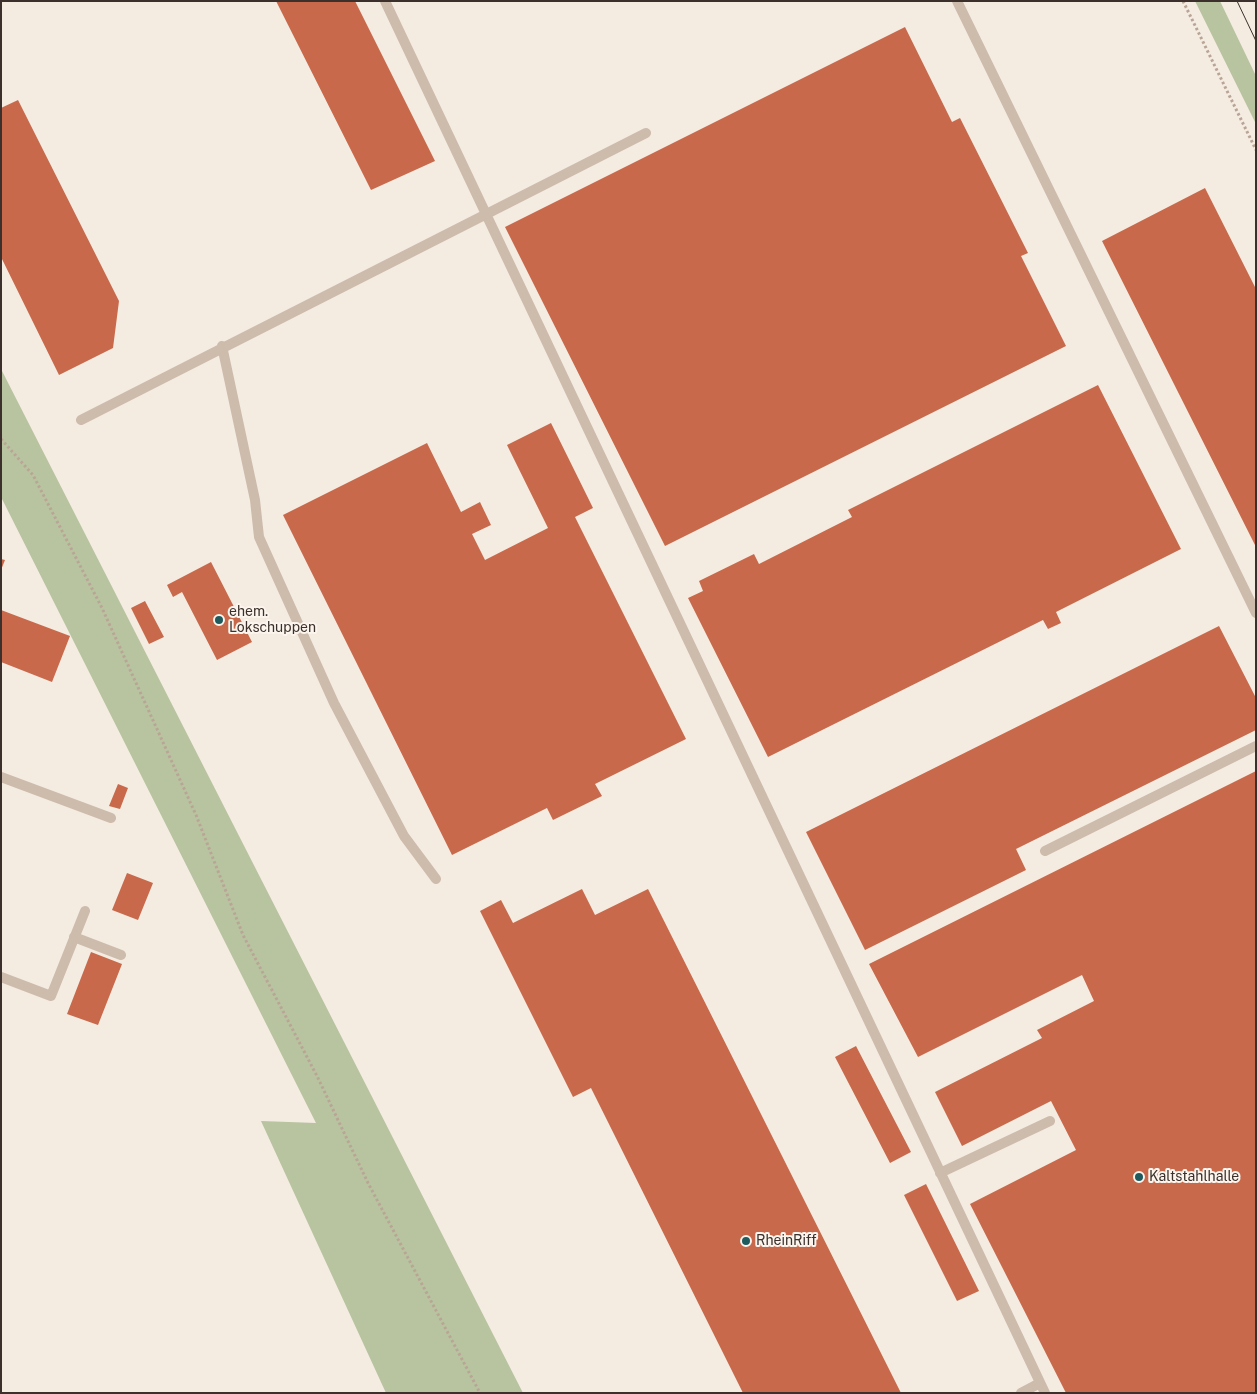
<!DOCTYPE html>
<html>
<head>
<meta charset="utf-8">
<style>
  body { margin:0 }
  #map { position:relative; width:1257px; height:1394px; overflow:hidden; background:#f4ebe1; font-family:"Public Sans",sans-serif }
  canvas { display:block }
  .frame { position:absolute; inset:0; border:2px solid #3b302b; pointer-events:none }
</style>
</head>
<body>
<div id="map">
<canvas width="1257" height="1394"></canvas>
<div class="frame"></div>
</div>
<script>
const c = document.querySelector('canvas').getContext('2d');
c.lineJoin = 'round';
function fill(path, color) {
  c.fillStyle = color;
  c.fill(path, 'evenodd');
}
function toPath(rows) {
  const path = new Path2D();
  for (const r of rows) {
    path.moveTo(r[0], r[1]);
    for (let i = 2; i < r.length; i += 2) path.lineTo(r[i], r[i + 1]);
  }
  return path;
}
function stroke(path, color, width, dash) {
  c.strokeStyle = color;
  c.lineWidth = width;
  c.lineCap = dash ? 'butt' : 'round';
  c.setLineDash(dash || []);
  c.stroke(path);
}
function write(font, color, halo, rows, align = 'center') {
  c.font = font + ' "Public Sans",sans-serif';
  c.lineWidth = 4;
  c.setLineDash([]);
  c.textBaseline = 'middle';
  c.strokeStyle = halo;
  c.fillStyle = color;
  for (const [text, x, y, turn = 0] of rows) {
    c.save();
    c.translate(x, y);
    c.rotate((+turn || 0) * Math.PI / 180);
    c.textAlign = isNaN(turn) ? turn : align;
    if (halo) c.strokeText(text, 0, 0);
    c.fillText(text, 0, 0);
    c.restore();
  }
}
const green = toPath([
  [1195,1,1220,1,1256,76,1256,124],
  [1,369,523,1393,386,1393,261,1121,316,1123,1,497]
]);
const building = toPath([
  [276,1,355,1,435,161,371,190],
  [905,27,952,122,960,118,1028,253,1021,256,1066,346,665,546,505,227],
  [18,100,119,301,113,348,59,375,1,257,1,108],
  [1205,188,1256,289,1256,547,1102,241],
  [1098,385,1181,549,1056,612,1061,623,1048,629,1043,620,768,757,688,598,703,591,699,581,754,554,759,564,852,517,848,510],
  [551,423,593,508,575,517,686,739,595,784,602,796,553,820,547,808,452,855,283,515,427,443,461,512,480,502,491,525,472,534,485,560,548,528,507,445],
  [1,559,5,560,1,570],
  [211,562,252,642,217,660,182,592,173,597,167,585],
  [145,601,164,637,149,644,131,608],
  [1,610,70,636,52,682,1,662],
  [1219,626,1256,698,1256,730,1016,849,1026,870,865,950,806,832],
  [1256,771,1256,1393,1066,1393,970,1204,1076,1150,1051,1101,962,1146,935,1092,1042,1038,1037,1030,1094,1001,1082,975,918,1057,869,964],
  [118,784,128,788,120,809,109,806],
  [127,873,153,883,138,920,112,910],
  [582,889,595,915,648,889,901,1393,743,1393,591,1088,573,1097,480,911,501,900,513,923],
  [91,952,122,964,98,1025,67,1014],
  [856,1046,911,1152,890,1163,835,1057],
  [926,1184,979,1291,957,1301,904,1195]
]);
const path = toPath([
  [1183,1,1256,150],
  [1,439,33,475,102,608,196,815,243,935,317,1076,368,1183,480,1393]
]);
const service = toPath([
  [385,1,1045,1393],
  [957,1,1256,613],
  [222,346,255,500,259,537,334,703,404,836,436,879],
  [81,420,646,133],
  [1,777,111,818],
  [1045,851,1256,746],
  [74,937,121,955],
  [1,977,51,996,85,911],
  [940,1173,1050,1121],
  [1021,1393,1040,1383]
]);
const tram = toPath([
  [1237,1,1256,41],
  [1256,1,1256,2]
]);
const markers = [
  [219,620,5,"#1f5a5e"],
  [1139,1177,5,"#1f5a5e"],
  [746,1241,5,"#1f5a5e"]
];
const poiNames = [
  ["ehem.",229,612],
  ["Lokschuppen",229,628],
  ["Kaltstahlhalle",1149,1177],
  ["RheinRiff",756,1241]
];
fill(green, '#b8c4a0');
fill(building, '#c8694b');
stroke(path, '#b9a596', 3, [2.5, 2.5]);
stroke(service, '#cdbbac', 10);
stroke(tram, '#3b302b', 1);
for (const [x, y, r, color] of markers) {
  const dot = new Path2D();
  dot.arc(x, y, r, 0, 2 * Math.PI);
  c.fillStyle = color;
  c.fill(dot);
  stroke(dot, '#fbf5ee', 2);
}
write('14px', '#3b302b', '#fbf5ee', poiNames, 'left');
</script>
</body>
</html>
